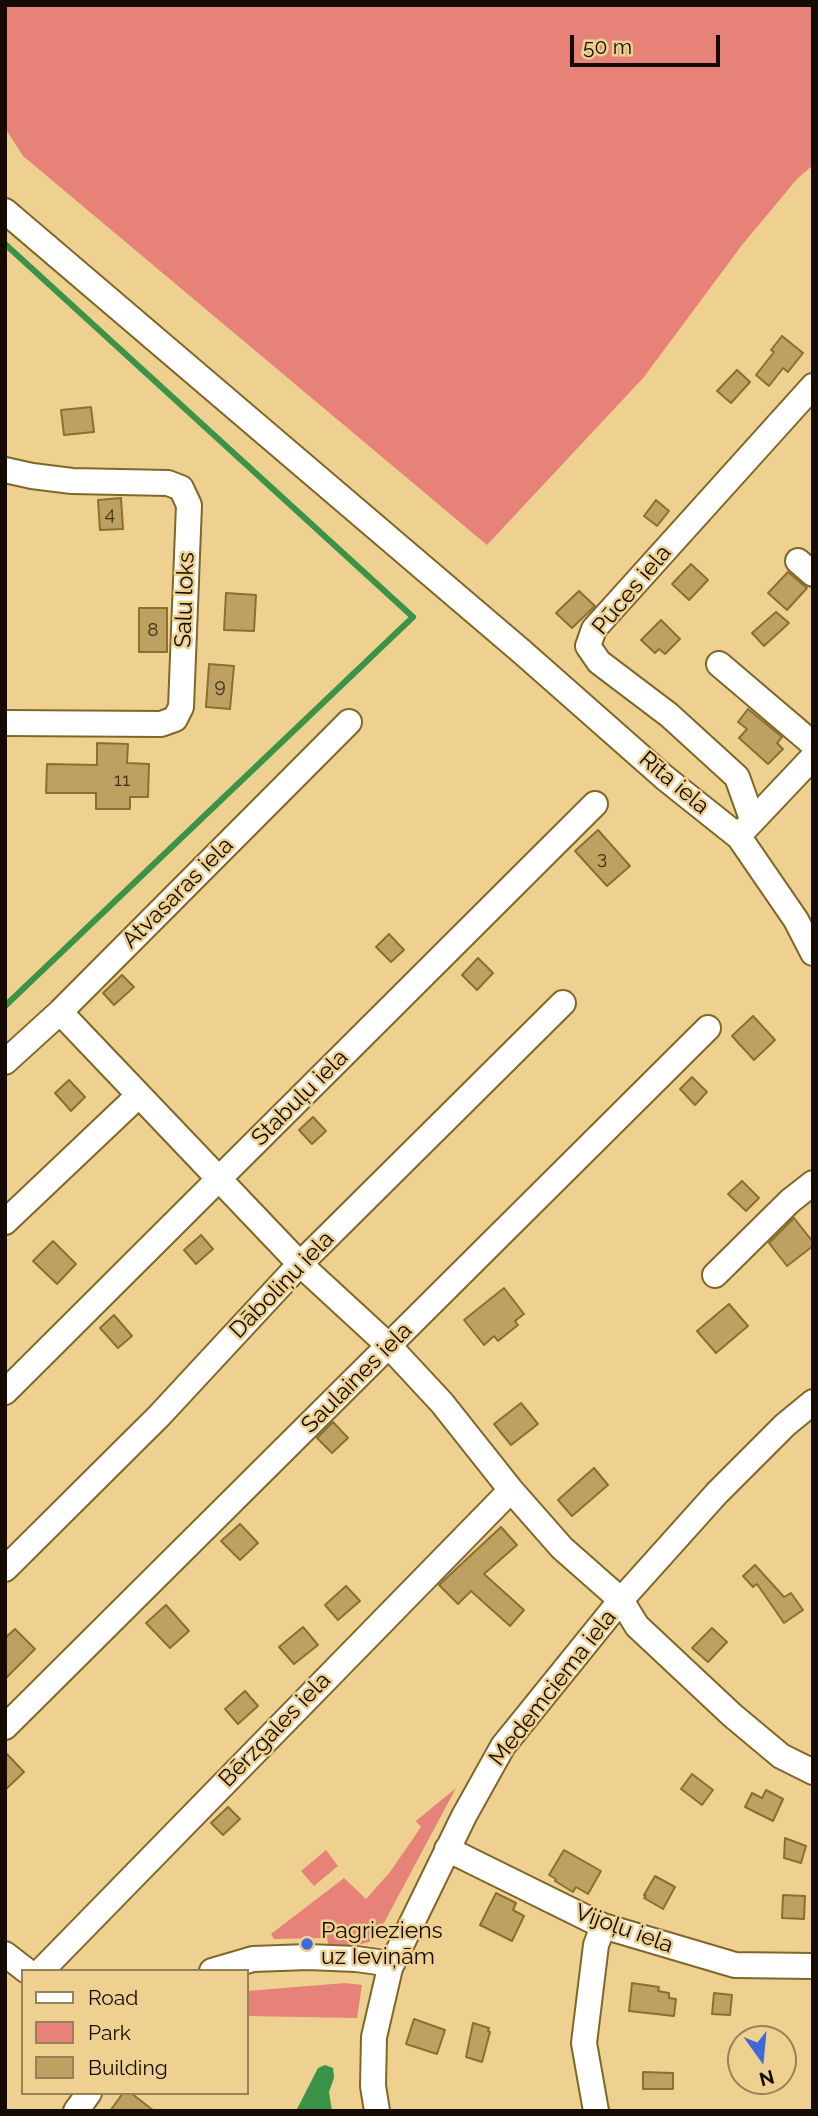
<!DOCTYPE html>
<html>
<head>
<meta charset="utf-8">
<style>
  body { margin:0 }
  #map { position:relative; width:818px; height:2116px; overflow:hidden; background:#eed191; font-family:Raleway,sans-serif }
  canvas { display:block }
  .frame { position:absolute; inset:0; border:7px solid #150b00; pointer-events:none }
  .legend { position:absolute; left:21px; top:1969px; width:228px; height:126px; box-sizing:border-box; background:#eed191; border:2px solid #978257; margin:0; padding:9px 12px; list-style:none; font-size:21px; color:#150b00 }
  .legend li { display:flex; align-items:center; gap:14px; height:35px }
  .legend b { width:35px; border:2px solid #978257 }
  .north { position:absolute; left:727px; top:2025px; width:70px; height:70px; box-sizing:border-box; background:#eed191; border:2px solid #978257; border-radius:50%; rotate:165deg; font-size:19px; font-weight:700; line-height:28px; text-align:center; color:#150b00 }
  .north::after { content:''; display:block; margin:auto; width:24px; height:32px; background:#4168d9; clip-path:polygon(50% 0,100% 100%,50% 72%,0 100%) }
  .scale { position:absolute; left:570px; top:35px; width:150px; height:32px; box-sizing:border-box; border:4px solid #150b00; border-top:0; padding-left:9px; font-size:21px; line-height:24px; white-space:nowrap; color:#150b00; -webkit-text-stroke:5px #eed191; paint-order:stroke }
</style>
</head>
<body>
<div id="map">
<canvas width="818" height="2116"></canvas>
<div class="frame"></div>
<ul class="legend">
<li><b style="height:9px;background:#fff"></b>Road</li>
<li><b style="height:19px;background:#e68278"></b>Park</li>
<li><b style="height:19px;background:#bda162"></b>Building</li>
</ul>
<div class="north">N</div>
<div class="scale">50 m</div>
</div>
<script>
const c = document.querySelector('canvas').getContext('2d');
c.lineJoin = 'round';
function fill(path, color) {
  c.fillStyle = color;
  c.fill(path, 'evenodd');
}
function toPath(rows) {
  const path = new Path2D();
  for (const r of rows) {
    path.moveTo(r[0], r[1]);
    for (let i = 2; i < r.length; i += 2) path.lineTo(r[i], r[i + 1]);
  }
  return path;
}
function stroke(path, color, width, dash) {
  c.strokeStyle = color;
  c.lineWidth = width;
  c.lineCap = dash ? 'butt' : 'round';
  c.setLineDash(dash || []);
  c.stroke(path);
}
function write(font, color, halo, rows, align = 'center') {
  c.font = font + ' Raleway,sans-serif';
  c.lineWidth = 5;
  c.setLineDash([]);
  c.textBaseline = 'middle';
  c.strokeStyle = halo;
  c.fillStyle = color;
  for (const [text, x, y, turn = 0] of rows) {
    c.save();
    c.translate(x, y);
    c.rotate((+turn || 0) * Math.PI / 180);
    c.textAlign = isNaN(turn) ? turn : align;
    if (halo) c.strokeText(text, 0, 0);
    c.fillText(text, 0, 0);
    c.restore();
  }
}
const green = toPath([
  [5,5,813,5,813,165,797,179,742,245,644,377,487,545,23,156,5,128],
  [456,1788,378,1934,369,1942,354,1946,328,1944,327,1938,274,1939,271,1934,344,1878,366,1899,390,1872,421,1827,416,1821],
  [326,1850,338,1866,314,1886,301,1871],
  [345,1983,362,1985,357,2018,247,2016,247,1991]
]);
const water = toPath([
  [325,2065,333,2068,334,2078,329,2092,332,2111,296,2111,318,2068]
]);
const stream = toPath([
  [5,244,413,617,5,1006]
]);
const building = toPath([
  [782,336,803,353,788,372,783,368,769,386,756,375,774,352,771,350,782,336],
  [737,370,750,382,731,403,717,391,737,370],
  [91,407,94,432,64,435,61,410,91,407],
  [121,498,123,529,100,530,98,500,121,498],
  [656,500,669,511,657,526,644,516,656,500],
  [691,564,708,580,689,600,672,584,691,564],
  [788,572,807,588,787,610,768,593,788,572],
  [579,591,595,606,572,628,556,613,579,591],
  [226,593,256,595,254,631,224,630,226,593],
  [139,608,167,608,167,652,139,652,139,608],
  [776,612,789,623,764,646,752,633,776,612],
  [661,620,680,639,665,654,659,649,655,653,641,640,661,620],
  [209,664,234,666,230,709,206,707,209,664],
  [748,709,782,737,777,743,783,749,768,764,739,738,747,729,738,722,748,709],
  [97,743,128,744,127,763,149,764,148,797,130,797,130,809,96,809,96,793,46,793,47,764,97,765,97,743],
  [598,830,630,866,607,886,575,851,598,830],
  [389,934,404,950,391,962,376,947,389,934],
  [478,958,493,973,477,990,462,975,478,958],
  [122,975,134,987,114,1005,103,993,122,975],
  [753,1016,775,1040,754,1060,732,1036,753,1016],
  [692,1077,707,1092,695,1105,680,1089,692,1077],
  [69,1080,85,1097,71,1111,55,1093,69,1080],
  [313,1117,326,1131,312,1144,299,1130,313,1117],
  [742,1181,759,1198,746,1211,728,1194,742,1181],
  [794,1218,813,1242,813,1246,787,1266,769,1243,794,1218],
  [201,1235,213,1249,196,1264,184,1250,201,1235],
  [53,1241,76,1264,57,1284,33,1261,53,1241],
  [504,1288,524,1314,515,1321,518,1325,498,1341,494,1336,484,1345,464,1320,504,1288],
  [729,1304,748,1326,716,1353,697,1331,729,1304],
  [114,1315,132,1336,118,1348,100,1328,114,1315],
  [521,1403,538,1424,511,1445,494,1424,521,1403],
  [333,1422,348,1438,332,1453,317,1438,333,1422],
  [594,1468,608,1485,572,1516,558,1500,594,1468],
  [240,1524,258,1543,240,1560,221,1541,240,1524],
  [501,1527,517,1545,484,1574,524,1610,510,1626,471,1591,458,1604,439,1585,501,1527],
  [755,1565,784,1597,791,1593,803,1610,784,1623,757,1584,753,1587,743,1576,755,1565],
  [346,1586,360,1601,338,1620,325,1605,346,1586],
  [166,1605,189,1631,170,1648,146,1623,166,1605],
  [303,1627,318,1645,294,1664,279,1647,303,1627],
  [712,1628,727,1642,708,1662,692,1648,712,1628],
  [15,1629,35,1649,5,1679,5,1638,15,1629],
  [245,1691,258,1706,238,1724,225,1709,245,1691],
  [5,1752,24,1772,5,1790,5,1752],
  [692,1774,713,1790,702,1805,681,1789,692,1774],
  [766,1790,783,1799,773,1821,745,1807,752,1793,762,1798,766,1790],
  [228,1807,240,1819,223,1835,211,1823,228,1807],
  [785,1838,806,1846,801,1863,784,1858,785,1838],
  [564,1850,601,1871,588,1894,576,1887,573,1892,555,1881,556,1879,549,1875,564,1850],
  [655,1876,675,1887,663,1909,644,1898,646,1896,644,1895,655,1876],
  [496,1893,516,1903,513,1910,524,1916,512,1941,480,1925,496,1893],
  [783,1895,805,1896,804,1919,782,1918,783,1895],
  [632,1983,659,1987,658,1991,669,1993,669,1998,676,1999,674,2016,629,2011,632,1983],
  [714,1993,732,1995,730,2015,712,2014,714,1993],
  [414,2019,445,2030,437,2054,406,2044,414,2019],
  [473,2023,489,2028,488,2031,490,2032,482,2062,466,2057,473,2023],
  [643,2072,673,2073,673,2089,643,2089,643,2072],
  [123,2093,131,2093,154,2111,110,2111,123,2093]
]);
const minor = toPath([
  [5,211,521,651,665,778,739,837,796,920,813,953],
  [5,470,32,476,72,481,168,483,181,488,189,505,181,707,175,719,161,724,5,723],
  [798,561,813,574],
  [719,664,813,744],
  [752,819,737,777,669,715,599,662,588,646,594,629,813,386],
  [744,830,813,757],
  [60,1012,300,1264,389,1346,442,1403,511,1490,562,1548,621,1600,637,1626,732,1715,781,1756,813,1772],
  [5,1062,60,1012,349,722],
  [5,1222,139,1095],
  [715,1275,790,1201,813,1183],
  [5,1392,595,804],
  [5,1569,159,1416,300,1264,563,1003],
  [5,1727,708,1028],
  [447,1849,603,1926,735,1965,813,1966],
  [5,1954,27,1971],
  [41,1971,511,1490],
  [212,1971,253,1959,308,1957,356,1959,378,1962,390,1968],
  [76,2111,89,2093],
  [377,2111,373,2086,374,2037,390,1968,464,1816,503,1746,621,1600,717,1493,785,1425,813,1402],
  [596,2111,584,2043,596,1945,603,1926]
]);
const markers = [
  [307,1944,7,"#4168d9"]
];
const numberNames = [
  ["4",110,514],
  ["8",153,630],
  ["9",220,686],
  ["11",122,780],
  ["3",602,858]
];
const streetNames = [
  ["Pūces iela",632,590,-50],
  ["Salu loks",185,600,-88],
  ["Rīta iela",674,783,40],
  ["Atvasaras iela",178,893,-45],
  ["Stabuļu iela",300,1098,-45],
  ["Dāboliņu iela",282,1285,-46],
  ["Saulaines iela",357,1378,-45],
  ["Medemciema iela",553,1688,-52],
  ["Bērzgales iela",275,1730,-46],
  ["Vijoļu iela",624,1929,20]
];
const poiNames = [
  ["Pagrieziens",321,1931],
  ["uz Ieviņām",321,1957]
];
fill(green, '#e68278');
fill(water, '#3b9348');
stroke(stream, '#3b9348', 6);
fill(building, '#bda162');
stroke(building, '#8a6f30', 2);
stroke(minor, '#816727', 28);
stroke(minor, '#fff', 24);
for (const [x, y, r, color] of markers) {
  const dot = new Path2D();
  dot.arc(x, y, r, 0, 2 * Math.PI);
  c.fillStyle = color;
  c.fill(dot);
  stroke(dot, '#eed191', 2.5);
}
write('19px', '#3f3018', null, numberNames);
write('23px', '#150b00', '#eed191', streetNames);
write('23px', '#150b00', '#eed191', poiNames, 'left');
</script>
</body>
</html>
